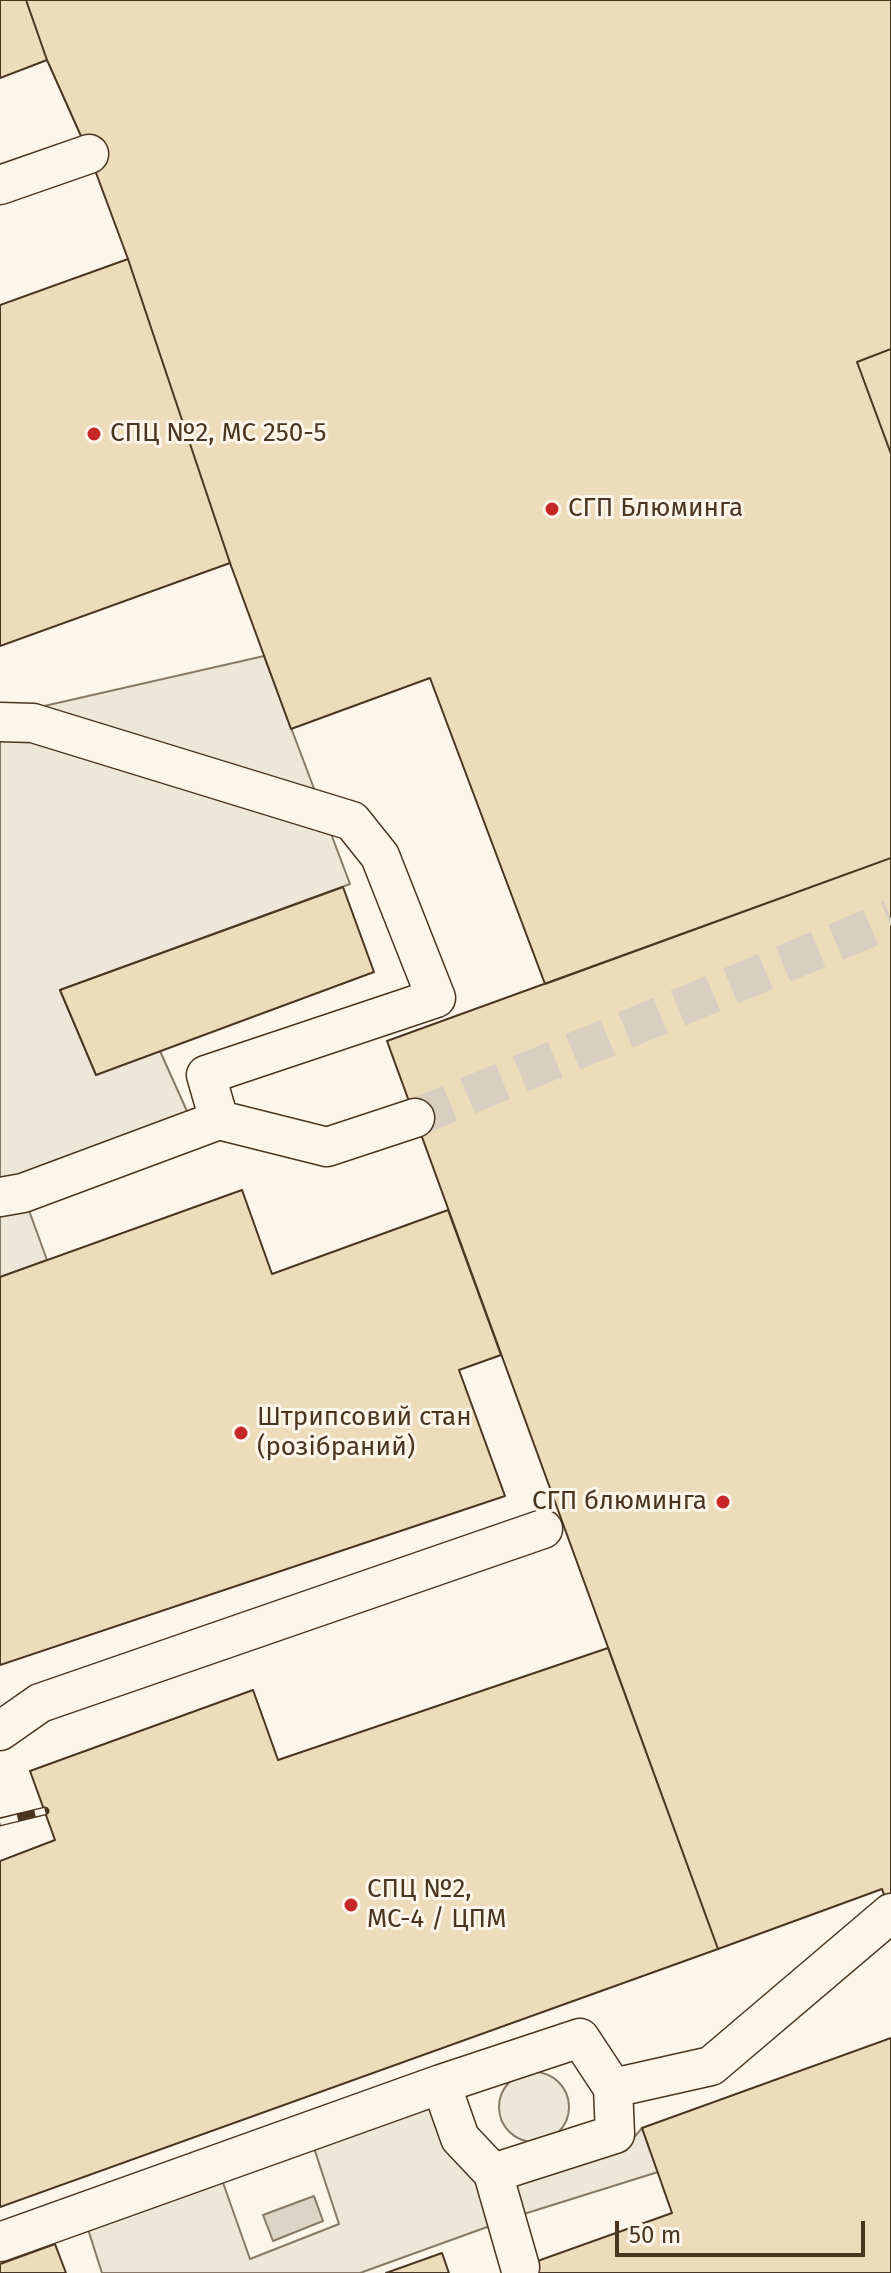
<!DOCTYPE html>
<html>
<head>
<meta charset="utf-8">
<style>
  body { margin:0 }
  #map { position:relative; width:891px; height:2273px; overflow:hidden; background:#fbf6e9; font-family:"Fira Sans",sans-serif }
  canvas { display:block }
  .scale { position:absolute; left:615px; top:2221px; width:250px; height:36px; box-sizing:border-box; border:4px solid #4a3520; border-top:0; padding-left:10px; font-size:24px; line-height:28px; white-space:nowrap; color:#4a3520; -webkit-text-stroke:6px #fbf6e9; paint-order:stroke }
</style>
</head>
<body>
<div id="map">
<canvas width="891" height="2273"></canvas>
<div class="scale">50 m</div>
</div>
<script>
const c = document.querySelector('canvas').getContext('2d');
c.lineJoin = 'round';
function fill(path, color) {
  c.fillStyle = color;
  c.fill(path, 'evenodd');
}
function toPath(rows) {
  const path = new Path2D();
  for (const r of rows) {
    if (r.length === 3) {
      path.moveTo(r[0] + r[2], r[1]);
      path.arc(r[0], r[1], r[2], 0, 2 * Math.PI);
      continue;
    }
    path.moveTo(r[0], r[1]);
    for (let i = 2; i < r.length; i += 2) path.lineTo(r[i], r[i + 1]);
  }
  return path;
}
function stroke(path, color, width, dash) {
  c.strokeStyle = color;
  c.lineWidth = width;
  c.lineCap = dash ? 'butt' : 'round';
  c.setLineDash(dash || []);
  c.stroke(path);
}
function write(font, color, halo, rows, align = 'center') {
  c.font = font + ' "Fira Sans",sans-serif';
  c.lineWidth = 6;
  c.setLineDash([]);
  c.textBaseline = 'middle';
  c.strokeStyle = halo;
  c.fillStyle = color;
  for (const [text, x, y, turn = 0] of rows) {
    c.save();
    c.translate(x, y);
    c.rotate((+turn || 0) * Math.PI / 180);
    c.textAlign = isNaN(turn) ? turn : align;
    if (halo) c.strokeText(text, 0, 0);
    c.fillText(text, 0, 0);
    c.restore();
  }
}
const green = toPath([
  [264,656,350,884,60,990,96,1074,160,1051,195,1129,23,1194,47,1260,0,1277,0,716,264,656],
  [534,2107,35],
  [435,2101,501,2222,360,2273,102,2273,87,2226,221,2177,250,2259,339,2224,313,2145,435,2101],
  [642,2128,658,2172,511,2218,502,2186,626,2147,642,2128]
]);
const water = toPath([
  [314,2196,323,2221,273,2241,263,2215,314,2196]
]);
const building = toPath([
  [0,0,26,0,47,60,0,78,0,0],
  [26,0,891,0,891,349,857,362,891,454,891,858,545,984,430,678,291,729,230,563,128,259,89,154,47,60,26,0],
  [128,259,230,563,0,646,0,305,128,259],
  [891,349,891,454,857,362,891,349],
  [891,858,891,1914,882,1889,718,1949,387,1041,891,858],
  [343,887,374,972,96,1075,60,990,343,887],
  [242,1190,272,1274,448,1210,501,1355,459,1370,505,1496,0,1665,0,1277,242,1190],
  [608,1648,718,1949,0,2207,0,1861,55,1840,30,1771,253,1690,278,1760,608,1648],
  [891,2038,891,2273,504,2273,672,2213,642,2128,891,2038],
  [55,2244,66,2273,0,2273,0,2264,55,2244],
  [442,2253,449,2273,386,2273,442,2253]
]);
const minorTunnel = toPath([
  [415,1118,891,919]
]);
const minor = toPath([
  [0,185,89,154],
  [0,722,33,723,352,821,380,856,436,998,206,1075,219,1120],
  [0,1197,23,1193,219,1120,327,1147,415,1118],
  [0,1731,40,1703,543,1529],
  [441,2084,460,2138,493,2173,615,2134,613,2088],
  [493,2173,520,2267],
  [0,2242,441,2084,580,2038,613,2088,711,2066,891,1913]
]);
const rail = toPath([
  [0,1822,45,1811]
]);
const markers = [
  [94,434,8,"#c62828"],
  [552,509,8,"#c62828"],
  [241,1433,8,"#c62828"],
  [723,1502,8,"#c62828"],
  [351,1905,8,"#c62828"]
];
const poiNames = [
  ["СПЦ №2, МС 250-5",110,434],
  ["СГП Блюминга",568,509],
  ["Штрипсовий стан",257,1418],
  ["(розібраний)",257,1448],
  ["СГП блюминга",707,1502,"right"],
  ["СПЦ №2,",367,1890],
  ["МС-4 / ЦПМ",367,1920]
];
fill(green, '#ede6d9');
stroke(green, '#887966', 2);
fill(water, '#dcd4c6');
stroke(water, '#887966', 2);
fill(building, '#ecdcbc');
stroke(building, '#4a3520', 2);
stroke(minorTunnel, '#d8cfc1', 38, [38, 19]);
stroke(minor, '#4a3520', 41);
stroke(minor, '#fbf6e9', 38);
stroke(rail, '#4a3520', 9);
stroke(rail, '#fbf6e9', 6, [18]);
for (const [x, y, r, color] of markers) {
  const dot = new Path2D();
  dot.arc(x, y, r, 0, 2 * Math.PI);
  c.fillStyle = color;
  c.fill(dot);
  stroke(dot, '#fbf6e9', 3);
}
write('26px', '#4a3520', '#fbf6e9', poiNames, 'left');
</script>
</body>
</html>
